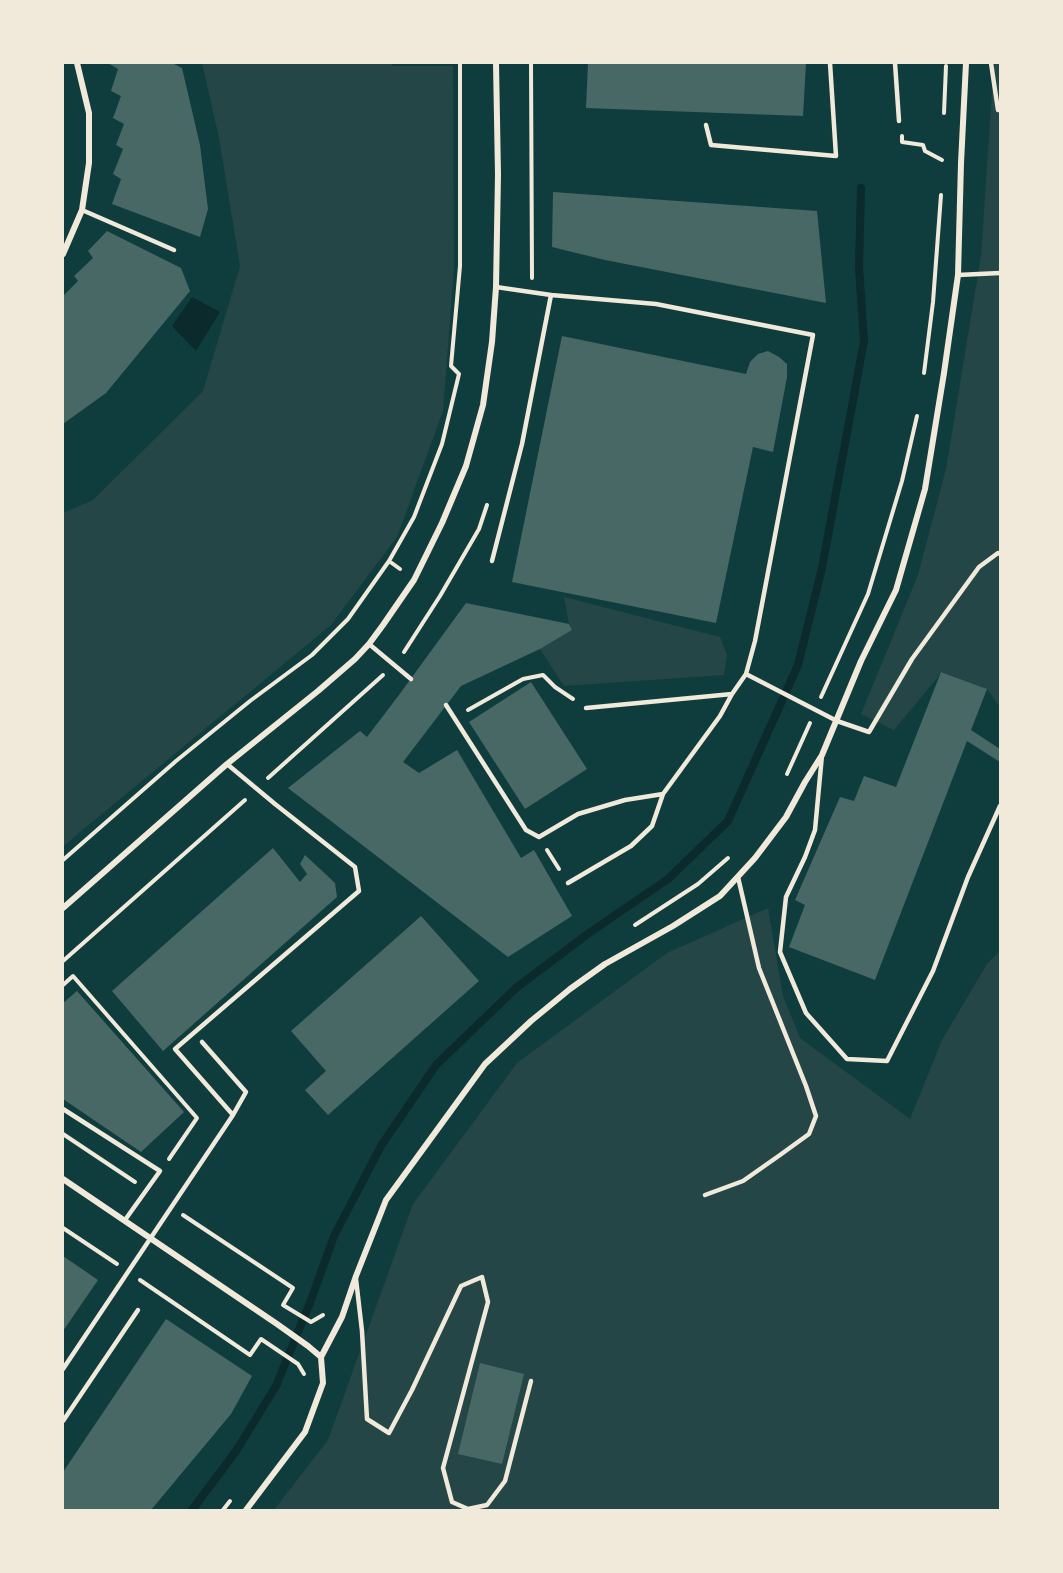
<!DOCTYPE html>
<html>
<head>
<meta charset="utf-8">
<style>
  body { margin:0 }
  #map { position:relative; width:1063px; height:1573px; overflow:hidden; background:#0f3d3e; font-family:Jost,sans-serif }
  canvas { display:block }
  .frame { position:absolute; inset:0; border:64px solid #f1e9da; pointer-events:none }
</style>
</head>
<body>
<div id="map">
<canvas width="1063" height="1573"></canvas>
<div class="frame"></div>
</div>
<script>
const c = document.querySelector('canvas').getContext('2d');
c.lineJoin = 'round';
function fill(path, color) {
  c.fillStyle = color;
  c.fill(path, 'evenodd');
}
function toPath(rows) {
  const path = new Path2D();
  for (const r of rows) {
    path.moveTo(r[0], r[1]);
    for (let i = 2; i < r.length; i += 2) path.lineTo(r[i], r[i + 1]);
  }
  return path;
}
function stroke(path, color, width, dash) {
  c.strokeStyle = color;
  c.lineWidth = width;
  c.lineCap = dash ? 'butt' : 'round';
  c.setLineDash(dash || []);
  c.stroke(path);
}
const green = toPath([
  [202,63,391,63,392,66,453,66,454,268,443,411,397,537,331,625,74,837,63,847,63,513,93,500,203,391,240,266,219,138],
  [994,63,1000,63,1000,707,987,689,942,672,894,730,861,714,918,575,946,469,981,256],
  [564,597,720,637,727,655,724,675,564,686,540,649,572,630,569,624],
  [768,908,783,996,800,1038,910,1119,942,1040,987,964,1000,951,1000,1510,274,1510,328,1440,413,1204,517,1063,667,953]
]);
const water = toPath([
  [192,297,220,312,196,351,172,326]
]);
const stream = toPath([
  [192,1510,236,1451,276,1386,311,1300,334,1236,381,1146,436,1065,516,988,589,933,668,879,728,821,798,665,822,568,864,341,859,267,861,188]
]);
const building = toPath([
  [108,63,172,63,182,68,200,145,208,209,200,237,112,204,121,179,113,174,123,149,116,145,124,124,113,118,121,96,111,91,118,69],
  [588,63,806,63,803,116,586,108],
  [553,192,817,211,826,303,605,260,552,247],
  [107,231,181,268,190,291,106,393,63,424,63,296,78,281,74,276,93,258,88,251],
  [562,336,746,374,750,362,758,354,768,351,779,357,787,364,787,377,773,452,753,447,716,623,512,582],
  [466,603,569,624,572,630,540,649,461,686,403,762,419,773,457,750,521,858,534,850,572,916,508,957,288,788,360,731,367,737,399,695],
  [941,672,987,689,971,730,1000,749,1000,762,967,741,875,980,789,947,805,905,795,900,840,797,854,801,864,776,896,787],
  [531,682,587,769,525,809,469,722],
  [273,848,300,882,307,874,300,864,305,855,335,883,337,897,163,1051,112,991],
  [421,916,479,981,328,1115,305,1090,326,1071,291,1031],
  [77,991,184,1112,141,1152,63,1099,63,1003],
  [63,1256,98,1280,63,1331],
  [166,1319,252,1376,231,1414,151,1510,63,1510,63,1472],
  [480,1363,524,1374,502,1464,458,1454]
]);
const path = toPath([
  [531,63,532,278],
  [944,113,946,66],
  [902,136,902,142,923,145,925,151,942,160],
  [924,373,933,302,941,195],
  [389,561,400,569],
  [404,652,440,596,479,529,487,505],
  [821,697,868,594,902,481,917,416],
  [468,710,523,679,543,675,555,687,573,699],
  [787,774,810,723],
  [268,778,383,675],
  [547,850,559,869],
  [63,860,176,761,250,701,312,655,348,619,389,561,414,517,442,444,459,374,451,366,460,266,460,63],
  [635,925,698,884,728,858],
  [63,961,245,800],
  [63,985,73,976,197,1118,169,1159],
  [63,1134,135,1182],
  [183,1215,293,1288,283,1305,311,1322,323,1315],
  [63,1228,117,1264],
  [140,1280,250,1355,261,1339,298,1364,304,1374],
  [223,1510,230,1501]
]);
const service = toPath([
  [895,63,899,121],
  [991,63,998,110,1000,110],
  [706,125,711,145,836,156,830,63],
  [82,210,174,250],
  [958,275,1000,273],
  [496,287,551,295],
  [369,644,411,679],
  [746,674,837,721,869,732,912,659,979,567,998,553,1000,554],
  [446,705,526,830,539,837,578,814,625,800,663,794,720,716,732,694,746,674,755,641,813,335,656,304,551,295,522,444,492,561],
  [586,708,732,694],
  [822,755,815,830,805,857,786,897,780,952,806,1013,847,1059,887,1061,933,971,968,877,1000,806],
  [568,883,631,846,652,826,663,794],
  [202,1042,246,1092,233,1115],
  [63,1109,160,1171,125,1220],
  [705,1195,743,1181,780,1155,809,1134,816,1116,806,1086,759,968,738,877],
  [356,1279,362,1331,367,1419,389,1433,412,1390,461,1286,482,1277,488,1302,443,1468,452,1502,468,1509,487,1505,505,1481,531,1381],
  [63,1369,233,1115,175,1049,359,891,355,867,275,804,227,764],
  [63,1421,138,1310]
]);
const minor = toPath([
  [63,254,82,210,89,163,89,113,77,63],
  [63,908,227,764,318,691,355,659,369,644,383,625,414,580,442,523,466,466,483,405,492,342,496,287,498,175,496,63],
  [63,1179,277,1324,308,1346,321,1357,323,1383,305,1432,246,1510],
  [321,1357,342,1317,356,1276,386,1200,485,1064,531,1021,570,989,605,964,673,926,720,896,755,858,786,817,805,782,822,755,861,661,896,590,925,489,944,373,958,275,961,163,966,63]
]);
fill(green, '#244646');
fill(water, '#0a2a2b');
stroke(stream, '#0a2a2b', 8);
fill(building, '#486865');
stroke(path, '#f1e9da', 4);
stroke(service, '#f1e9da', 4.5);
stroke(minor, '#f1e9da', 6);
</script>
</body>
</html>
